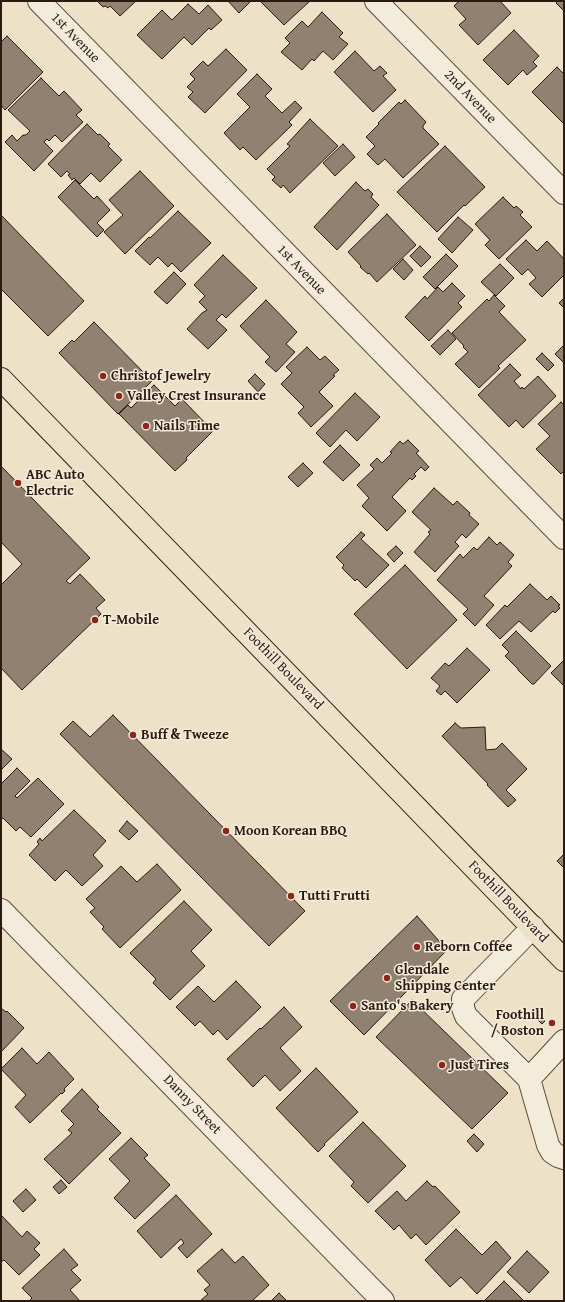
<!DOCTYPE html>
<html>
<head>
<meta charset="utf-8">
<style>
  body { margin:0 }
  #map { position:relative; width:565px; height:1302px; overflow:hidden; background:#ede1c7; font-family:"Gentium Book Plus",serif }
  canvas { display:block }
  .frame { position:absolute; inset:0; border:2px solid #2c1a11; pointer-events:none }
</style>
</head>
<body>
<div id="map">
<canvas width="565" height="1302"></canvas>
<div class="frame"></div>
</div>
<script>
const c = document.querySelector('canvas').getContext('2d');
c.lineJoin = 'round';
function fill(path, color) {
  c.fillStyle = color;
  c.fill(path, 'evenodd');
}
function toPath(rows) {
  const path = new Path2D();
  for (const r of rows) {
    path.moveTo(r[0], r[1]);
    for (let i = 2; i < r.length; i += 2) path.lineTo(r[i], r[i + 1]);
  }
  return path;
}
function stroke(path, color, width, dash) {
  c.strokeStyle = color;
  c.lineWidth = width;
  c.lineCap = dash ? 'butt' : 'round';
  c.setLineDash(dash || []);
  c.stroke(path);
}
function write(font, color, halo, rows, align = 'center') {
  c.font = font + ' "Gentium Book Plus",serif';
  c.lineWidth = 3;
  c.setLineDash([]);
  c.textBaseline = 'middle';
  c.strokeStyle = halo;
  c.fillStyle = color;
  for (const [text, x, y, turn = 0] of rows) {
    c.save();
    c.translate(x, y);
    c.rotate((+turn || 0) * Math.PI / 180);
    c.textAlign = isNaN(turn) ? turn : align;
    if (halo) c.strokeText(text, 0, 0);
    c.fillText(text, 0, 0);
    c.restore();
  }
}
const building = toPath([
  [97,1,136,1,120,16,110,6,108,8,105,6,103,7,97,1],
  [228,1,251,1,239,13,228,1],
  [260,1,310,1,284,25,260,1],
  [459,1,496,1,497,2,500,1,511,13,478,45,459,25,466,19,454,6,459,1],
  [558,1,564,1,564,11,556,3,558,1],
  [188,4,199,14,208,5,222,20,211,30,209,28,192,45,184,37,162,59,137,35,162,10,172,20,188,4],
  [322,12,343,33,339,37,348,44,333,60,323,51,314,61,312,59,302,70,281,52,290,43,285,38,302,21,308,27,322,12],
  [514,30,539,56,533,62,537,66,527,75,523,70,508,85,483,60,514,30],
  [7,36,43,72,5,110,1,105,1,42,7,36],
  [226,49,247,70,205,113,188,97,193,92,187,87,195,79,190,74,203,61,208,66,226,49],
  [355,51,374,71,380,66,387,73,383,76,396,90,373,112,334,72,355,51],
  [557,67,564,74,564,124,532,92,557,67],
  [257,74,272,89,265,96,282,113,295,101,302,108,289,122,292,125,256,160,243,147,240,150,224,133,250,107,237,94,257,74],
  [41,78,59,96,64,91,82,110,76,115,83,122,62,142,55,135,49,141,47,139,44,142,53,151,34,171,5,142,12,135,17,141,23,135,26,135,30,131,8,110,41,78],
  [405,100,426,122,423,126,423,128,439,144,403,178,385,159,378,165,367,154,375,146,366,137,379,124,378,123,399,102,401,104,405,100],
  [310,119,338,146,290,193,283,185,281,188,272,180,275,177,267,169,290,146,287,144,310,119],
  [87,124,98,135,100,134,110,144,108,146,122,160,100,182,91,173,80,184,74,178,72,180,68,175,70,174,67,171,61,177,48,164,87,124],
  [343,144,355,157,335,176,323,163,343,144],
  [445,146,485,187,465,206,464,205,437,232,397,192,445,146],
  [140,171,174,206,125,254,104,232,123,215,109,200,140,171],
  [75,180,94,199,97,196,110,210,97,223,104,230,97,237,58,197,75,180],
  [356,182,365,191,368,189,373,194,371,197,379,205,337,250,314,227,356,182],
  [503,197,514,208,516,206,523,212,520,215,532,227,499,259,485,245,490,240,475,224,503,197],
  [178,211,211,243,181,272,172,263,168,267,158,257,150,265,135,251,149,237,150,238,178,211],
  [387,214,416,245,377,282,369,273,368,274,360,267,361,266,348,252,387,214],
  [1,215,84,301,48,336,1,289,1,215],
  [458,217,473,230,452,253,438,239,458,217],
  [526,240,537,251,547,241,564,259,564,275,542,297,529,284,536,278,528,269,522,275,506,259,526,240],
  [420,246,431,257,421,267,410,256,420,246],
  [446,254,458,266,435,289,423,277,446,254],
  [223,255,257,288,226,318,222,314,216,320,227,330,208,349,187,329,202,313,207,310,199,302,205,296,194,285,223,255],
  [403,259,413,270,404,280,393,269,403,259],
  [500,264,514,278,496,296,481,282,500,264],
  [174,272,186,284,167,304,154,292,174,272],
  [452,283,465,296,458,303,462,307,429,341,405,317,425,296,427,299,438,287,443,292,452,283],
  [494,295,505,306,499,312,526,340,498,366,500,368,479,388,455,364,468,352,463,347,464,346,452,333,487,299,489,301,494,295],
  [564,298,564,308,559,303,564,298],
  [266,300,297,332,286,344,295,352,276,372,265,362,270,357,240,326,266,300],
  [94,322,152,381,118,414,59,353,72,340,74,342,94,322],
  [448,330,456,339,440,355,431,346,448,330],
  [564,345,564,363,555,354,564,345],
  [307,347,320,360,325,356,339,370,333,375,335,376,319,392,333,406,311,427,298,413,304,407,281,384,292,373,286,367,307,347],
  [542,353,554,365,548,371,536,359,542,353],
  [510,364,521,375,514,381,521,389,522,387,524,389,538,376,556,396,523,428,516,420,509,427,478,395,510,364],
  [255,374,265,384,258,392,248,381,255,374],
  [154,385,175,406,182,399,213,431,186,458,187,460,175,471,119,414,128,405,131,408,154,385],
  [355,393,380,417,357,441,346,430,330,447,316,433,355,393],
  [561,402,564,405,564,471,561,474,536,449,550,436,538,424,561,402],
  [408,440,419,451,416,453,429,467,425,471,421,467,414,474,416,476,412,480,410,478,392,497,406,511,387,531,362,506,369,498,357,485,374,469,370,465,377,458,382,463,392,453,390,452,400,441,403,444,408,440],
  [340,445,360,465,343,481,323,462,340,445],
  [303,463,313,473,298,487,288,477,303,463],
  [1,466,90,558,66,581,70,584,80,574,105,600,96,608,101,614,22,690,1,668,1,585,22,564,1,542,1,466],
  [434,488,453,505,457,501,470,513,469,515,479,524,466,538,462,534,455,542,459,546,435,572,414,552,430,534,428,532,431,530,412,512,434,488],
  [361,532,365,535,361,539,389,565,366,588,357,579,355,581,342,568,344,565,336,557,361,532],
  [489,537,497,545,500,542,514,555,508,562,512,566,484,596,494,605,475,626,463,614,468,609,437,580,460,554,463,558,474,547,477,550,489,537],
  [396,546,403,553,394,562,387,554,396,546],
  [405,565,457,620,407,669,354,614,405,565],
  [530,584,547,600,551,596,560,605,558,606,560,608,555,613,553,611,531,632,519,621,500,639,486,625,505,605,507,607,530,584],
  [516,631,551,666,534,684,532,684,518,670,518,669,505,656,509,652,502,645,516,631],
  [467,648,490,670,457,703,445,691,441,695,436,691,440,686,431,678,445,663,449,666,467,648],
  [564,660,564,686,551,673,564,660],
  [113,715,305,911,269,946,60,734,73,721,90,737,113,715],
  [455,723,461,728,485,727,486,750,496,749,502,743,527,769,506,790,516,800,508,807,487,785,488,784,442,736,455,723],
  [1,749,12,759,1,770,1,749],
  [17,768,30,781,15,796,17,798,38,778,64,804,31,837,20,827,16,831,3,818,1,819,1,784,17,768],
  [74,810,106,841,93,855,103,866,82,886,66,870,55,881,29,855,39,844,37,842,40,838,42,841,74,810],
  [127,821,138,831,129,840,119,831,127,821],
  [564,854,564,868,557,861,564,854],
  [157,864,181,890,120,948,102,929,104,927,90,912,95,908,86,899,121,866,137,882,157,864],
  [184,901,212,930,191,951,205,966,170,1000,153,983,156,979,130,953,184,901],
  [417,916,447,950,364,1035,330,1001,417,916],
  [236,981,261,1007,227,1040,218,1030,213,1035,200,1021,195,1026,176,1007,198,986,214,1002,236,981],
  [412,1000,508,1093,472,1129,376,1037,412,1000],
  [284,1007,302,1027,280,1048,301,1071,280,1091,265,1075,253,1087,227,1059,260,1028,261,1029,284,1007],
  [1,1008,6,1012,7,1011,24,1028,1,1052,1,1008],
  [536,1012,545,1021,542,1024,533,1015,536,1012],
  [22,1048,37,1064,49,1052,74,1079,64,1089,65,1091,62,1094,61,1093,30,1123,15,1107,26,1095,1,1069,22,1048],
  [316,1068,358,1112,324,1144,325,1145,318,1152,276,1108,316,1068],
  [82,1089,99,1107,97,1109,121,1133,69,1184,44,1159,72,1133,68,1130,74,1124,61,1111,82,1089],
  [363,1122,406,1166,368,1203,351,1186,354,1182,329,1156,363,1122],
  [474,1134,484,1144,477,1152,467,1141,474,1134],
  [131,1138,148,1155,144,1158,170,1185,135,1219,114,1198,130,1181,109,1159,131,1138],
  [61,1180,67,1187,59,1194,53,1187,61,1180],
  [427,1181,433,1187,435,1186,460,1212,426,1245,416,1234,411,1239,399,1225,394,1230,375,1211,397,1191,406,1201,427,1181],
  [26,1189,36,1200,23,1212,13,1201,26,1189],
  [176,1195,212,1234,187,1258,178,1248,184,1243,181,1239,161,1258,137,1231,176,1195],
  [1,1215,22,1237,27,1231,40,1243,34,1249,40,1255,19,1275,4,1260,1,1262,1,1215],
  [456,1229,482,1255,496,1241,511,1258,477,1294,461,1277,450,1287,425,1260,456,1229],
  [64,1249,78,1265,71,1270,81,1280,70,1290,80,1301,29,1301,32,1298,22,1288,64,1249],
  [222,1249,235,1263,243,1256,269,1285,252,1301,200,1301,208,1294,204,1290,210,1285,197,1271,222,1249],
  [527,1251,549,1272,529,1293,507,1272,527,1251],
  [504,1281,524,1301,484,1301,504,1281],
  [279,1293,287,1301,271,1301,279,1293]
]);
const minor = toPath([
  [39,1,564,538],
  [376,1,564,193],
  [1,910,383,1301],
  [564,1041,529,1079,548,1145,552,1152,558,1156,564,1158],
  [529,1079,466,1016,463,1008,463,999,533,927]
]);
const major = toPath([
  [1,379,564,960]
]);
const markers = [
  [103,376,4,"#8f2418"],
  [119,396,4,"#8f2418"],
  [146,426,4,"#8f2418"],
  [18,483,4,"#8f2418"],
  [95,620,4,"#8f2418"],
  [133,735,4,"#8f2418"],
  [226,831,4,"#8f2418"],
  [291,896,4,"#8f2418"],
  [417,947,4,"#8f2418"],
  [387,978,4,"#8f2418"],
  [353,1006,4,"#8f2418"],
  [552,1023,4,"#8f2418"],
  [442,1065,4,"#8f2418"]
];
const streetNames = [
  ["1st Avenue",75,38,46],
  ["2nd Avenue",470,97,46],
  ["1st Avenue",301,270,46],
  ["Foothill Boulevard",283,669,46],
  ["Foothill Boulevard",508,902,46],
  ["Danny Street",192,1105,46]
];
const poiNames = [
  ["Christof Jewelry",111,376],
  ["Valley Crest Insurance",127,396],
  ["Nails Time",154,426],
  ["ABC Auto",26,475],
  ["Electric",26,491],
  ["T-Mobile",103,620],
  ["Buff & Tweeze",141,735],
  ["Moon Korean BBQ",234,831],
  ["Tutti Frutti",299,896],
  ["Reborn Coffee",425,947],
  ["Glendale",395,970],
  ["Shipping Center",395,986],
  ["Santo's Bakery",361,1006],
  ["Foothill",544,1015,"right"],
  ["/ Boston",544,1031,"right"],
  ["Just Tires",450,1065]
];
fill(building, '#908170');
stroke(building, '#2c1a11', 1);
stroke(minor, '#5c4c3e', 24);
stroke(major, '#2c1a11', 24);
stroke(minor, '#f3ecdb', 22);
stroke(major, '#ede1c7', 22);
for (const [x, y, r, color] of markers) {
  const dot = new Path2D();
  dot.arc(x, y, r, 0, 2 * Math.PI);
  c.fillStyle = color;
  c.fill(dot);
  stroke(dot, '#f3ecdb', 1.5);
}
write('14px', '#2c1a11', '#f3ecdb', streetNames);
write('bold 14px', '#2c1a11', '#f3ecdb', poiNames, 'left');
</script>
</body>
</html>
